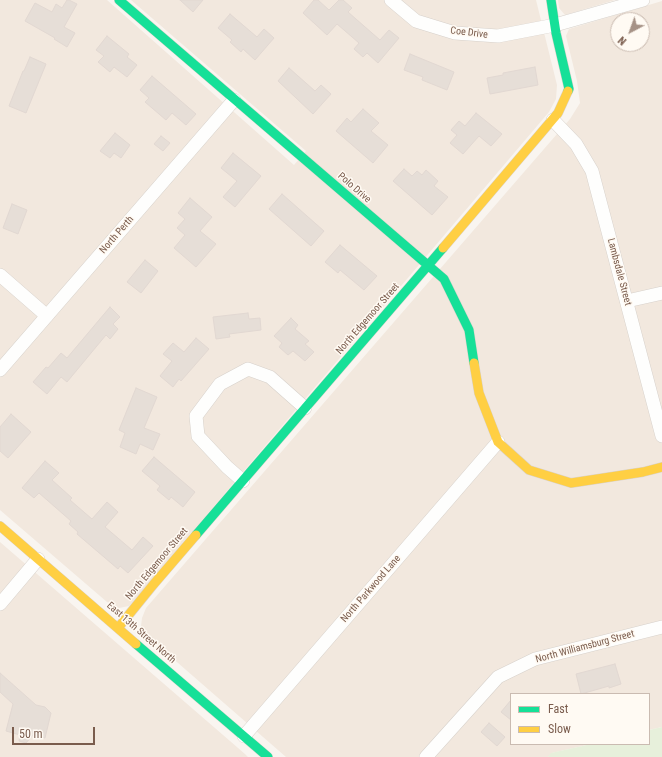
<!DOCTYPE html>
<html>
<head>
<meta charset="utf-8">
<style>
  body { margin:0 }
  #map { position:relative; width:662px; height:757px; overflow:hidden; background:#f9f5f0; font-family:"Roboto Condensed",sans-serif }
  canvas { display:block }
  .legend { position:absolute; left:510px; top:693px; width:140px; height:52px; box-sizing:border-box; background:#fffaf3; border:1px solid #cabbb1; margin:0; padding:5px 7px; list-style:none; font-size:12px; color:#7a5c4d }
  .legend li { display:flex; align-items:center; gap:8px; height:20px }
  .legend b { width:20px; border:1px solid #cabbb1 }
  .north { position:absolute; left:610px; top:12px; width:40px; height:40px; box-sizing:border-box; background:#fffaf3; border:1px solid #cabbb1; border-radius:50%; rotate:221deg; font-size:11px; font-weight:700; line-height:16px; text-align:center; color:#7a5c4d }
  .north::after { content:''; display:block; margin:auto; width:14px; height:18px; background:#a69286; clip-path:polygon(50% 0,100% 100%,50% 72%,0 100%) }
  .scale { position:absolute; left:12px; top:727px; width:83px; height:18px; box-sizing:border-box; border:2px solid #7a5c4d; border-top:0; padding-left:5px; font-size:12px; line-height:14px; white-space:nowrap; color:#7a5c4d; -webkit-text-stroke:3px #fffaf3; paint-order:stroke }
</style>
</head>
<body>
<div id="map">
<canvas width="662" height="757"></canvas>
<ul class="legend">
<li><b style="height:5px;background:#16e098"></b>Fast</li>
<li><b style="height:5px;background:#ffcf43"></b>Slow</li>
</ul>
<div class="north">N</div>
<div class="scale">50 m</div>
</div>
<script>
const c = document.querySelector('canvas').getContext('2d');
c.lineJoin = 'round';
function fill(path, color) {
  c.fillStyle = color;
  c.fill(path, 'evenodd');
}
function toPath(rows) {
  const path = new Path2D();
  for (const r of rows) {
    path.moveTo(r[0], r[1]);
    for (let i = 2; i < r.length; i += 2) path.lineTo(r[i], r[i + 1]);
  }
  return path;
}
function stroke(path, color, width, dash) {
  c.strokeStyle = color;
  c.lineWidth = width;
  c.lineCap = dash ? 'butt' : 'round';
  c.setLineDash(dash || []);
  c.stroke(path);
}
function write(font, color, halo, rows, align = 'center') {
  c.font = font + ' "Roboto Condensed",sans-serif';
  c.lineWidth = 3;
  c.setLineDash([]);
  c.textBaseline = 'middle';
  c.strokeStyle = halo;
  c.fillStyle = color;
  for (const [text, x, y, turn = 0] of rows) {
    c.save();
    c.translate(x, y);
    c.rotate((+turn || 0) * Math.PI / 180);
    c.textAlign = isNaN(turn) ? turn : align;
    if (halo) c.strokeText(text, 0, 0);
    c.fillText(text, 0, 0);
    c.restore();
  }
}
const residential = toPath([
  [0,0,107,0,294,165,306,151,131,0,536,0,557,85,556,99,549,112,129,606,119,608,107,602,0,510],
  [558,0,615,0,565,15,559,8],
  [662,1,662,727,649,730,649,694,511,694,511,744,591,744,552,753,548,757,286,757,147,636,141,626,142,618,146,608,570,119,580,103,577,81,566,36,569,29],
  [618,20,642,20,642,44,618,44],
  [0,542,245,754,248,757,0,757]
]);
const green = toPath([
  [662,727,662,757,548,757,551,753,591,744,649,744,649,730]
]);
const building = toPath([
  [67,0,69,0,77,4,64,27,75,33,67,47,54,39,55,38,25,21,35,3,52,12,56,4,62,8,67,0],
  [180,0,203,0,193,12,180,0],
  [314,0,318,0,329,10,339,0,343,0,352,8,348,12,380,40,389,30,399,38,378,63,367,53,363,57,354,49,359,43,337,24,327,35,303,13,314,0],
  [230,14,257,37,264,29,274,38,255,60,243,49,241,52,230,42,232,40,218,28,230,14],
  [107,36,129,54,127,57,137,65,127,77,114,67,110,72,98,62,104,56,96,50,107,36],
  [410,54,454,72,447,90,422,80,423,77,404,70,410,54],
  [30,57,46,64,26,113,9,106,23,71,24,71,30,57],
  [535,67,538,85,490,94,487,78,503,75,503,73,535,67],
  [289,68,315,91,321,85,331,94,313,114,278,81,289,68],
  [152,76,196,114,186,125,172,113,166,120,145,102,149,98,140,90,152,76],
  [363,109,379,123,371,131,388,145,373,163,336,131,347,118,351,122,363,109],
  [476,113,502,134,491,146,479,136,463,154,450,143,457,135,451,130,459,121,465,126,476,113],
  [115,133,130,145,121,158,114,153,110,158,100,151,115,133],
  [161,136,170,143,163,151,154,144,161,136],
  [233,153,261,176,235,207,223,197,237,181,221,168,233,153],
  [404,169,412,176,417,171,422,175,426,170,438,181,434,186,448,197,432,215,393,181,404,169],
  [282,194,324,231,311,246,269,209,282,194],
  [190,198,212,217,200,231,216,244,196,267,174,248,185,235,177,228,185,219,178,213,190,198],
  [12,204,27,210,18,234,3,228,12,204],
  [340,245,377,276,364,290,340,270,338,273,325,262,340,245],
  [145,260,158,271,141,293,127,282,145,260],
  [110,307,120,317,113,324,118,329,110,339,106,335,67,382,61,377,47,394,33,382,46,367,48,368,61,353,67,358,110,307],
  [248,313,249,319,260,318,261,330,229,334,230,337,216,339,213,317,248,313],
  [291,318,298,325,295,329,309,341,305,344,314,352,305,361,293,351,288,355,279,347,282,343,274,336,291,318],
  [196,338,209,349,181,381,179,379,173,387,160,376,172,361,163,354,173,343,184,352,196,338],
  [136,388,157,397,144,428,160,434,153,450,140,444,136,454,120,447,125,433,119,430,136,388],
  [11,414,31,432,8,458,0,451,0,427,11,414],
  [154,457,195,492,183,507,171,497,169,500,157,490,160,486,142,471,154,457],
  [45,461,59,473,52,480,72,498,70,500,92,519,107,502,118,512,105,527,132,550,143,537,153,546,128,573,120,566,118,569,77,534,78,532,69,524,71,521,39,493,34,498,22,488,45,461],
  [615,664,621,684,609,688,609,686,581,694,576,674,615,664],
  [0,673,36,705,45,707,51,713,45,738,33,735,26,743,19,741,20,735,6,731,13,704,0,692,0,673],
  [511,700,511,720,501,712,511,700],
  [489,723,505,737,497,746,481,732,489,723]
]);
const street = toPath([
  [391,0,416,21,455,33,498,36,555,25,643,0],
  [553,120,576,144,592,171,662,436],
  [0,275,47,316],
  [627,301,662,293],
  [0,370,234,100],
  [243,481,227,467,198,436,196,416,220,384,248,369,270,377,305,408],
  [0,604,38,559],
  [244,736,498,442],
  [426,757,498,677,535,659,662,627]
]);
const fast = toPath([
  [119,0,444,279,469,330,474,363],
  [551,0,556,33,569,89,568,91],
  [196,535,443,248],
  [136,644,268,757]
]);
const slow = toPath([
  [443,248,558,113,568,91],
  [474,363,479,393,498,442,529,470,571,483,643,472,662,467],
  [0,526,136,644],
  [118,628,153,585,196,535]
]);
const streetNames = [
  ["Coe Drive",469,33,7],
  ["Polo Drive",354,188,41],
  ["North Perth",117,235,-49],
  ["Lambsdale Street",619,272,75],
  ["North Edgemoor Street",368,319,-49],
  ["North Edgemoor Street",157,564,-50],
  ["North Parkwood Lane",371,589,-49],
  ["East 13th Street North",141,633,41],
  ["North Williamsburg Street",585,647,-15]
];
fill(residential, '#f2e8de');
fill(green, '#e7f0db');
fill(building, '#e6ded7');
stroke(building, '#e2d8d2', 1);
stroke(street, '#d7d1cb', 14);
stroke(fast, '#d9d2cb', 10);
stroke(slow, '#d9d2cb', 10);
stroke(street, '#fefefd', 13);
stroke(fast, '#16e098', 9);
stroke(slow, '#ffcf43', 9);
write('10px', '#7a5c4d', '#fffaf3', streetNames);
</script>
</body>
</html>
